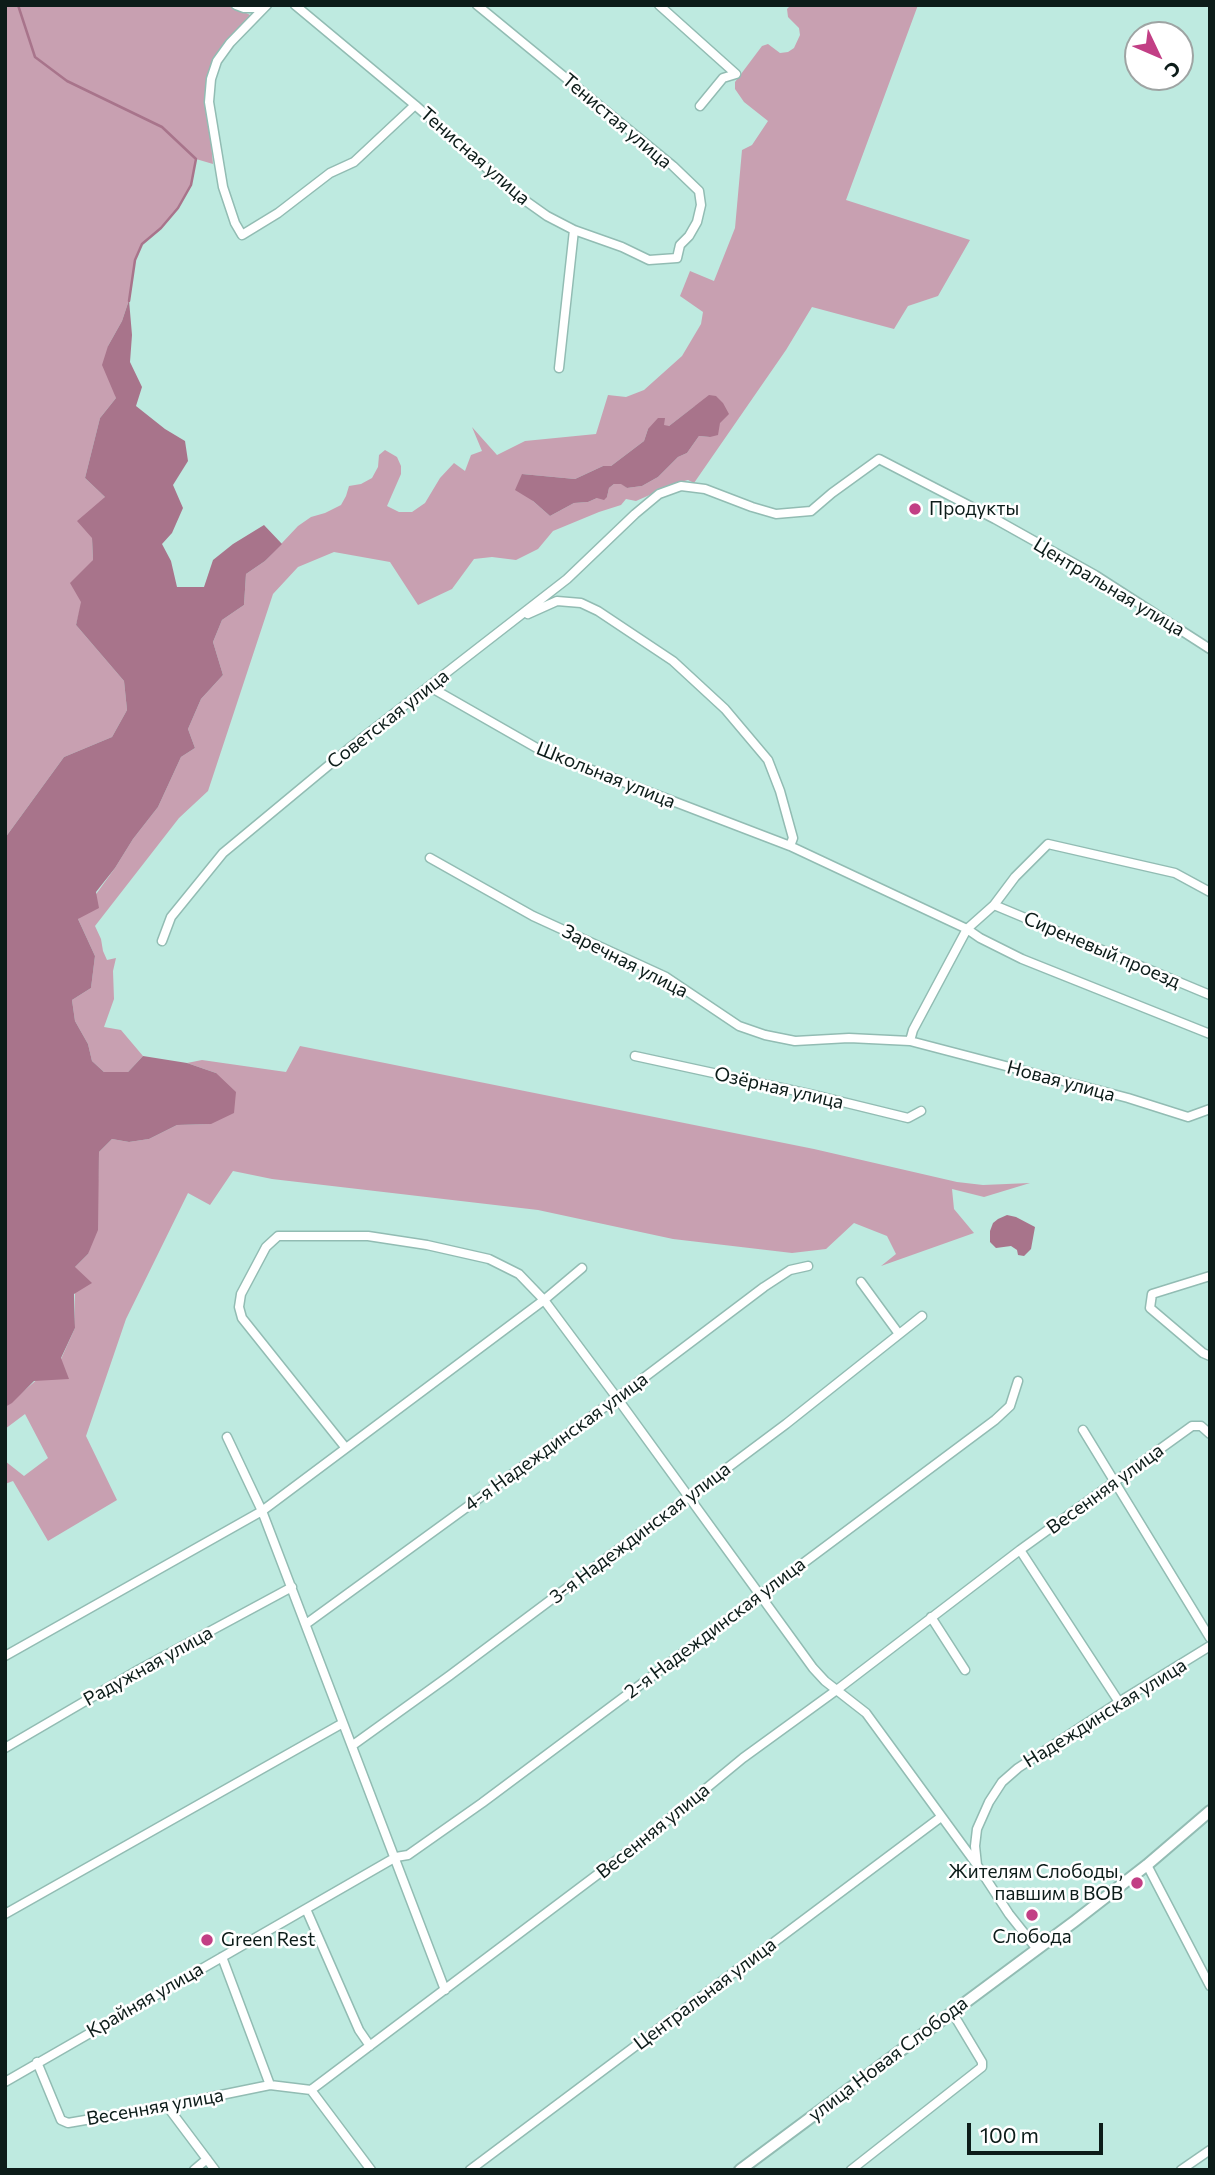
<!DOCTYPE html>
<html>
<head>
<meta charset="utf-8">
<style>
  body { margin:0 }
  #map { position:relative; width:1215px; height:2175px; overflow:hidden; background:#beeae0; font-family:Commissioner,sans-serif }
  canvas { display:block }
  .frame { position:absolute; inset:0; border:7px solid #0c1c19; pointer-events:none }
  .north { position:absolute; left:1124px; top:21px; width:70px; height:70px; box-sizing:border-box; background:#fff; border:2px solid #9ea4a3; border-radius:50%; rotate:134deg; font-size:19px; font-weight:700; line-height:28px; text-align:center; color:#0c1c19 }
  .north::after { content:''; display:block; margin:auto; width:24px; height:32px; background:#c23f85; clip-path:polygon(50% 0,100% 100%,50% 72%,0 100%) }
  .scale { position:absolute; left:967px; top:2123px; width:136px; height:32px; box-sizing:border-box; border:4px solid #0c1c19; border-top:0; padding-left:9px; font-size:21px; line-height:24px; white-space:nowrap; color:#0c1c19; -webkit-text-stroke:5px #fff; paint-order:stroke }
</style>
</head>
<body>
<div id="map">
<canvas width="1215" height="2175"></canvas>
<div class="frame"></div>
<div class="north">С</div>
<div class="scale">100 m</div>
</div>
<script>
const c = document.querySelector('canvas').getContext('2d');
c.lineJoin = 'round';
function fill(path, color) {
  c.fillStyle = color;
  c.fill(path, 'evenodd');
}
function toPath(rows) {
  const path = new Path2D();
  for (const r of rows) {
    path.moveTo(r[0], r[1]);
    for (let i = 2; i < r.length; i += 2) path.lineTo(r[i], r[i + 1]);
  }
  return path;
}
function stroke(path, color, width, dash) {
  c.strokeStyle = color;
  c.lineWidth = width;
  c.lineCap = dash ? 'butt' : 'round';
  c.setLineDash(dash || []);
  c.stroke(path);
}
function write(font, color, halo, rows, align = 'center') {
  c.font = font + ' Commissioner,sans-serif';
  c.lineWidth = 5;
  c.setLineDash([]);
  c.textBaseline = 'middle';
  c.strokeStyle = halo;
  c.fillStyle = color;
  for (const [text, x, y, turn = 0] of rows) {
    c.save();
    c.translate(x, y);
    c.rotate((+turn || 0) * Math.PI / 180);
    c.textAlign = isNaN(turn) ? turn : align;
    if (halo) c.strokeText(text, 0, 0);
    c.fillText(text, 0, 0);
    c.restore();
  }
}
const green = toPath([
  [5,5,231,5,250,15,249,19,224,43,216,54,212,65,206,90,213,164,196,159,191,185,178,208,161,228,142,244,135,260,129,300,122,321,108,346,116,398,100,418,85,478,105,497,92,538,93,560,76,625,124,681,127,710,112,737,64,757,5,838],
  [791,5,918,5,846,200,970,240,938,296,908,306,894,329,812,307,786,350,694,483,688,480,677,483,636,501,626,499,621,505,599,512,553,531,538,549,516,560,492,557,474,559,452,589,418,605,390,562,334,552,298,567,273,594,208,791,179,818,95,926,101,939,103,951,107,960,116,958,113,971,114,999,104,1027,121,1030,143,1056,128,1072,104,1072,92,1061,88,1044,75,1021,72,1000,91,988,95,956,78,919,115,868,133,839,158,807,181,757,195,748,188,729,201,699,223,675,213,642,222,620,244,605,246,574,265,561,298,526,311,517,325,513,341,505,346,496,349,486,361,484,372,478,378,467,379,455,385,450,397,457,401,466,401,474,387,506,399,512,412,512,425,503,440,478,454,463,465,471,471,455,482,451,472,427,497,455,525,441,596,434,608,395,626,397,644,390,682,356,701,324,703,312,680,296,690,271,714,281,735,228,742,150,752,145,768,121,744,102,735,89,735,82,762,46,768,44,780,53,788,52,794,48,800,35,799,28,788,17,787,9],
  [695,406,710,437,699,436,687,453,678,457,658,477,642,486,627,488,622,484,614,484,609,488,607,497,597,498,588,502,574,503,550,516,533,501,522,474,575,479,603,466,611,466,644,441,648,429,669,426],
  [300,1046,814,1149,957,1182,983,1185,1030,1183,984,1197,952,1189,954,1209,974,1233,881,1266,896,1254,887,1236,854,1223,826,1249,792,1253,673,1239,538,1210,272,1179,233,1171,210,1205,188,1193,126,1319,86,1436,117,1500,48,1541,13,1481,5,1484,5,1461,24,1476,48,1458,25,1414,5,1429,5,1407,61,1359,75,1328,75,1267,88,1254,98,1182,99,1152,112,1139,129,1142,149,1139,177,1125,210,1124,216,1073,187,1063,202,1060,286,1072]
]);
const water = toPath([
  [129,300,132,335,130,362,142,387,136,406,165,429,185,441,188,461,173,485,183,508,172,533,162,544,171,561,177,587,204,587,213,560,233,544,264,525,282,544,265,561,246,574,244,605,222,620,213,642,223,675,201,699,188,729,195,748,181,757,158,807,133,839,115,868,96,892,99,908,78,919,95,956,91,988,72,1000,75,1021,88,1044,92,1061,104,1072,128,1072,143,1056,187,1063,216,1073,236,1092,234,1113,211,1124,177,1125,149,1139,129,1142,112,1139,99,1152,98,1230,88,1254,75,1267,92,1283,74,1294,75,1328,61,1358,69,1379,34,1381,12,1403,5,1407,5,838,64,757,112,737,127,710,124,681,76,625,81,602,70,583,93,560,92,538,77,521,105,497,85,478,100,418,116,398,102,365,108,346,122,321],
  [709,395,716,396,723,403,729,414,720,423,718,435,710,437,699,436,687,453,678,457,658,477,642,486,627,488,621,484,614,484,609,488,607,497,604,500,597,498,588,502,574,503,550,516,533,501,515,490,522,474,575,479,603,466,611,466,644,441,648,429,658,418,665,418,664,425,669,426],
  [1007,1215,1016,1217,1035,1227,1031,1249,1024,1256,1018,1255,1017,1250,1011,1246,996,1248,990,1242,990,1231,993,1223,998,1219]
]);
const stream = toPath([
  [18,5,35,57,67,81,162,127,196,159,191,185,178,208,161,228,142,244,135,260,129,301]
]);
const minor = toPath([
  [236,5,244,8,255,8,261,5],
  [267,5,230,43,217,61,211,79,209,102,223,187,235,223,242,235,278,213,330,173,354,162,415,105],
  [295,5,415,105,516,194,547,216,574,230,622,247,649,260,677,258,680,245,689,236,697,222,701,205,699,191,673,166,477,5],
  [659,5,736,74,723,78,700,106],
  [559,368,574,230],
  [528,614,557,601,581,603,598,611,673,661,725,709,768,760,780,791,793,838,790,846],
  [430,687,542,751,790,846,967,929,980,938,1022,959,1210,1034],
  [430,858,533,916,666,977,739,1026,765,1035,795,1041,849,1038,910,1041,1128,1098,1188,1117,1210,1109],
  [994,905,1210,995],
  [162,941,171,917,223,853,352,746,567,579,635,514,659,494,681,486,705,489,752,507,776,514,811,511,832,493,879,459,995,519,1095,575,1210,649],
  [910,1041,913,1030,967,929,994,905,1015,877,1048,844,1175,873,1210,892],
  [635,1056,810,1094,908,1118,921,1111],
  [1210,1276,1152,1294,1150,1308,1203,1353,1210,1356],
  [861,1282,899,1334],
  [1083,1430,1210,1638],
  [227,1437,262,1511,445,1990],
  [345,1447,242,1318,239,1307,241,1294,266,1247,278,1236,368,1236,427,1245,489,1259,519,1274,544,1300,617,1398,813,1668,825,1681,866,1713,977,1865,1009,1914,1036,1948],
  [1020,1550,1119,1702],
  [931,1617,965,1670],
  [306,1624,617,1398,764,1287,790,1270,808,1266],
  [5,1656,262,1511,544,1300,582,1268],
  [353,1745,449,1676,786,1424,922,1316],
  [5,1748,140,1669,292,1587],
  [977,1865,975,1846,977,1829,989,1802,1002,1782,1018,1768,1119,1702,1210,1646],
  [1147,1865,1210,1986],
  [306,1909,359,2030,370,2046],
  [5,1914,343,1723],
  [222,1957,270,2085],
  [37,2062,61,2120,68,2123,167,2106,270,2085,311,2090,646,1838,743,1758,838,1689,1020,1550,1192,1426,1201,1426,1210,1434],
  [5,2082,396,1857,408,1855,482,1803,995,1420,1010,1406,1018,1381],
  [311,2090,371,2170],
  [167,2106,215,2170],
  [194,2170,207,2159],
  [470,2170,941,1817],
  [851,2170,982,2067,982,2062,952,2012],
  [1181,2170,1210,2150]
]);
const tertiary = toPath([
  [740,2170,1075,1921,1147,1865,1210,1811]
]);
const markers = [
  [915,509,7,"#c23f85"],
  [1137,1883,7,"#c23f85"],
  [1032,1915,7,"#c23f85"],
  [207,1940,7,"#c23f85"]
];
const streetNames = [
  ["Тенистая улица",617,121,40],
  ["Тенисная улица",475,156,41],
  ["Центральная улица",1109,587,31],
  ["Советская улица",388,719,-38],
  ["Школьная улица",606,775,22],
  ["Сиреневый проезд",1102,950,23],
  ["Заречная улица",625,961,27],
  ["Новая улица",1061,1081,15],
  ["Озёрная улица",779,1088,13],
  ["4-я Надеждинская улица",556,1442,-36],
  ["Весенняя улица",1105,1489,-36],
  ["3-я Надеждинская улица",640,1533,-37],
  ["2-я Надеждинская улица",715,1628,-37],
  ["Радужная улица",148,1666,-29],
  ["Надеждинская улица",1105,1713,-32],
  ["Весенняя улица",653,1831,-39],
  ["Центральная улица",705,1994,-37],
  ["Крайняя улица",145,2000,-30],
  ["улица Новая Слобода",888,2059,-37],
  ["Весенняя улица",155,2107,-10]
];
const poiNames = [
  ["Продукты",929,509],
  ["Жителям Слободы,",1123,1872,"right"],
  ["павшим в ВОВ",1123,1894,"right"],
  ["Слобода",1032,1937,"center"],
  ["Green Rest",221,1940]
];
fill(green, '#c8a0b1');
fill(water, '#a8748b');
stroke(stream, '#a8748b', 2.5);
stroke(minor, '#92bcb3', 11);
stroke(tertiary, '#92bcb3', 14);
stroke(minor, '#fff', 8);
stroke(tertiary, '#fff', 10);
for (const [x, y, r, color] of markers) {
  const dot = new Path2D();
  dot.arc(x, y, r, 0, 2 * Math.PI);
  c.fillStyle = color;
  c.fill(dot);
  stroke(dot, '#fff', 2.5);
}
write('19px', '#0c1c19', '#fff', streetNames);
write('19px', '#0c1c19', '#fff', poiNames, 'left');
</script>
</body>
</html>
